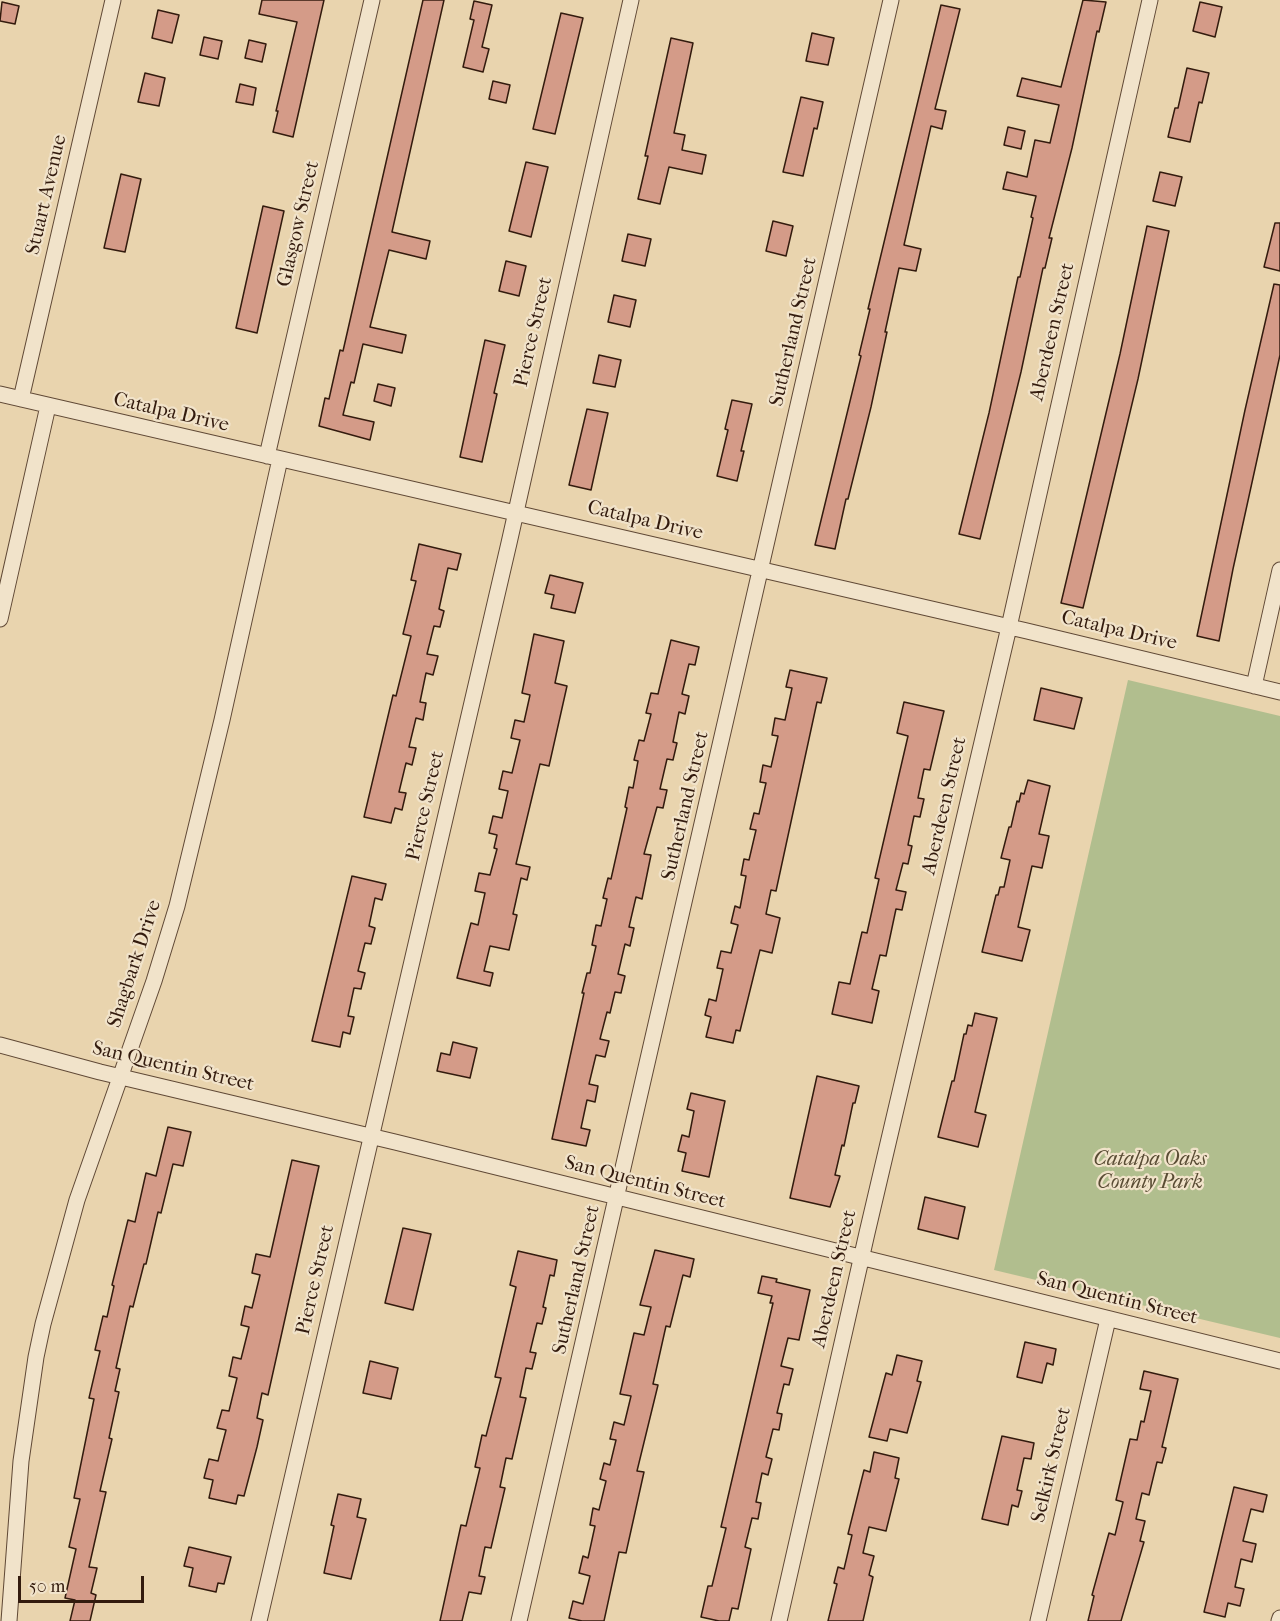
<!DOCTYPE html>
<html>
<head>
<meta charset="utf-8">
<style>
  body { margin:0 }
  #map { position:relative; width:1280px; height:1621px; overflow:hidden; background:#e9d4ae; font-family:"IM FELL French Canon",serif }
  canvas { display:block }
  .scale { position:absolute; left:18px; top:1576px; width:126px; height:27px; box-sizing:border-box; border:3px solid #331b0e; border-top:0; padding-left:8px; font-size:18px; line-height:21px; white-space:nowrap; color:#331b0e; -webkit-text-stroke:4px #f1e3ca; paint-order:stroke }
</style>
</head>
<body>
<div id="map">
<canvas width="1280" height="1621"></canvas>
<div class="scale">50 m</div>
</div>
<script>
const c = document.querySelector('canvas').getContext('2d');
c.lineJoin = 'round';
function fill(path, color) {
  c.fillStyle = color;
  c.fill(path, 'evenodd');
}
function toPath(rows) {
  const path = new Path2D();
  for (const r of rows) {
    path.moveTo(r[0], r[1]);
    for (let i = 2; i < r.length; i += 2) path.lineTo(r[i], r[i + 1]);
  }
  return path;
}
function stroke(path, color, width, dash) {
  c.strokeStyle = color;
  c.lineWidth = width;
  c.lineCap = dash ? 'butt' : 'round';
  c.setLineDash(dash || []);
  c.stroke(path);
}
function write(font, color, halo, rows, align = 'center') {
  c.font = font + ' "IM FELL French Canon",serif';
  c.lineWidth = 4.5;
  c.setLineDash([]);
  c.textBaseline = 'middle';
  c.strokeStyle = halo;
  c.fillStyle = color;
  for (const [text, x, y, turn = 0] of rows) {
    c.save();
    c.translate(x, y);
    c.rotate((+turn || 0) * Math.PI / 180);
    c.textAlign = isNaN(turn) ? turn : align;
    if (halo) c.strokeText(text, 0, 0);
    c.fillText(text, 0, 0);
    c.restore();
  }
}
const green = toPath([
  [1128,680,1280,716,1280,1338,994,1270]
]);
const building = toPath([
  [262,0,324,0,293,137,273,132,278,111,276,111,297,22,259,14,262,0],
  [423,0,444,0,392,232,430,241,426,259,389,250,370,327,406,335,402,353,363,344,354,383,351,382,343,415,374,422,370,440,319,426,325,398,329,399,340,350,343,351,423,0],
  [1083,0,1106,2,1099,32,1097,31,1072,148,1049,238,1052,238,1045,268,1043,268,1021,372,980,539,959,534,989,413,1018,277,1020,277,1033,218,1031,217,1036,196,1003,189,1007,172,1027,177,1035,140,1050,143,1059,105,1017,96,1022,78,1061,87,1083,0],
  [474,1,492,5,482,47,489,49,483,72,463,67,474,20,470,19,474,1],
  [2,2,19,6,15,24,0,21,2,2],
  [1200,2,1222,7,1215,37,1193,31,1200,2],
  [941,5,960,9,935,109,946,111,942,129,931,126,904,245,921,249,916,271,899,268,885,332,887,332,871,407,848,499,846,499,835,549,815,545,861,356,859,355,870,309,868,309,941,5],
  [158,10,179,15,172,43,152,38,158,10],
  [561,13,583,18,555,134,533,129,561,13],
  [812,33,834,38,828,65,806,61,812,33],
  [204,37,222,41,218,59,200,55,204,37],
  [671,38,693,43,674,133,685,135,682,150,706,155,702,174,669,167,660,204,638,199,648,156,645,156,671,38],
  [249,40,266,44,262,62,245,58,249,40],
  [1187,68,1209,73,1202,103,1199,102,1190,142,1168,137,1175,108,1178,108,1187,68],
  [145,73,165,78,159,106,138,102,145,73],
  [493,81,510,85,506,103,489,99,493,81],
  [240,84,256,88,253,105,236,102,240,84],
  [801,97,823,102,817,129,814,128,803,176,783,172,801,97],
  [1008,127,1025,131,1021,149,1004,145,1008,127],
  [526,162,548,167,531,237,509,231,526,162],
  [1160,172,1182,177,1175,206,1153,201,1160,172],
  [121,174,141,179,125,252,104,248,121,174],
  [263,206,284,211,257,333,236,328,263,206],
  [773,221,793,226,786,256,766,251,773,221],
  [1275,223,1280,223,1280,271,1264,267,1275,223],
  [1147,226,1169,231,1138,379,1083,608,1061,603,1120,354,1147,226],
  [628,234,651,239,645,266,622,261,628,234],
  [506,261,526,266,519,296,499,291,506,261],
  [1274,284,1280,285,1280,355,1233,569,1219,641,1197,636,1245,410,1274,284],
  [614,295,636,300,630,327,608,322,614,295],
  [485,340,505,345,494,393,497,394,482,462,460,457,485,340],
  [599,355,621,360,615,387,593,383,599,355],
  [378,384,395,388,391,406,374,401,378,384],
  [732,400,752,404,741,451,744,451,737,481,717,476,728,430,725,429,732,400],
  [587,409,608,413,591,490,569,485,587,409],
  [419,544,461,554,457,570,448,568,439,609,444,611,440,627,434,626,427,654,438,656,433,675,426,673,420,702,426,703,423,720,416,718,409,747,416,748,412,765,406,763,399,792,406,793,402,810,395,808,391,823,364,817,393,695,396,696,411,636,403,634,416,581,411,580,419,544],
  [550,575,583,583,575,613,551,608,554,595,545,593,550,575],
  [534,634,564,641,555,683,567,686,549,766,540,764,516,864,530,867,527,880,521,878,513,914,517,915,509,950,490,946,484,971,493,973,490,986,457,978,471,923,478,925,485,893,475,891,479,873,490,875,497,849,494,848,497,835,489,833,493,816,502,818,508,791,499,789,503,771,512,773,520,740,511,738,515,720,524,722,530,695,522,693,534,634],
  [671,640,699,647,695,665,689,664,682,694,689,696,685,714,679,712,673,742,677,743,673,760,667,759,660,789,667,790,663,808,657,807,644,854,651,855,642,899,636,897,629,927,634,928,630,946,625,944,618,974,625,976,621,993,615,992,610,1013,607,1012,600,1039,609,1041,605,1057,596,1055,589,1084,598,1086,595,1102,587,1100,581,1128,590,1130,586,1146,552,1139,584,993,582,993,587,973,590,973,596,946,592,945,596,925,601,926,607,899,603,898,608,878,611,879,627,808,625,807,629,787,633,788,638,761,634,760,639,740,644,741,651,714,646,713,651,693,658,694,671,640],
  [790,670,827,678,821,703,817,702,776,891,771,890,766,914,780,918,772,953,760,950,740,1031,736,1030,733,1043,706,1037,711,1017,705,1015,709,999,716,1001,723,969,717,968,721,951,731,953,738,925,731,923,735,906,740,908,746,876,741,875,744,859,749,860,756,830,750,829,754,813,759,814,766,783,760,782,763,765,771,767,778,736,772,735,775,718,785,720,792,688,786,687,790,670],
  [1041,688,1082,698,1074,729,1034,720,1041,688],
  [904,702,944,711,930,770,924,769,918,798,924,799,920,817,914,816,908,845,912,846,908,864,903,863,896,890,906,892,902,910,896,909,886,956,880,955,872,989,879,991,872,1023,832,1014,839,982,850,984,862,932,867,933,879,879,875,878,908,736,897,733,904,702],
  [1028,780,1050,786,1039,834,1049,836,1042,868,1032,866,1018,927,1030,930,1022,961,982,952,996,895,998,895,1000,887,1004,887,1010,860,1001,858,1009,827,1011,827,1017,801,1019,802,1021,793,1024,794,1028,780],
  [352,876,386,884,382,900,375,898,369,926,375,928,371,944,365,943,358,971,365,973,361,989,354,988,348,1016,354,1017,350,1034,343,1032,340,1047,312,1041,352,876],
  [975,1013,997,1018,975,1112,986,1115,978,1147,938,1137,952,1081,954,1081,964,1034,966,1034,968,1025,972,1026,975,1013],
  [453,1042,477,1048,470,1078,437,1071,441,1053,450,1055,453,1042],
  [817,1076,859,1086,855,1103,853,1103,844,1146,842,1145,835,1175,840,1176,830,1207,790,1198,817,1076],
  [691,1093,725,1101,709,1177,682,1171,686,1153,678,1151,682,1135,689,1137,694,1111,687,1109,691,1093],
  [168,1127,191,1132,183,1166,173,1164,161,1213,158,1212,146,1264,144,1264,133,1307,130,1306,116,1368,120,1369,115,1391,119,1392,109,1438,112,1439,100,1491,106,1492,89,1567,97,1568,91,1593,96,1595,90,1621,70,1621,75,1600,65,1598,76,1549,69,1547,80,1499,74,1498,94,1399,89,1398,100,1351,95,1350,103,1316,107,1317,114,1286,112,1285,128,1220,135,1222,146,1173,156,1176,168,1127],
  [292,1160,319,1166,268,1395,262,1393,257,1418,263,1420,257,1447,244,1496,238,1495,236,1504,209,1498,213,1480,204,1478,209,1459,218,1461,226,1430,217,1428,222,1410,229,1411,237,1378,229,1376,233,1357,241,1359,249,1327,241,1325,245,1306,252,1308,260,1275,252,1273,256,1254,270,1257,292,1160],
  [925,1197,965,1207,958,1239,918,1229,925,1197],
  [403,1228,431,1234,413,1310,385,1303,403,1228],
  [655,1250,694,1259,690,1277,683,1275,670,1327,666,1326,653,1384,658,1385,637,1471,644,1472,626,1553,619,1552,604,1621,582,1621,569,1618,573,1601,583,1604,590,1576,579,1573,583,1556,588,1558,595,1526,590,1525,593,1508,599,1510,606,1481,600,1479,604,1463,610,1465,616,1440,610,1439,614,1422,624,1425,631,1396,620,1394,634,1333,644,1335,651,1307,640,1305,655,1250],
  [518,1251,557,1260,554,1276,550,1275,543,1307,546,1308,542,1324,537,1323,530,1352,536,1353,532,1369,526,1368,520,1397,526,1398,512,1459,506,1458,500,1487,505,1488,491,1548,485,1547,479,1576,485,1577,481,1594,469,1592,462,1621,440,1621,461,1525,466,1526,480,1468,475,1467,482,1435,486,1436,501,1378,495,1377,516,1287,510,1285,518,1251],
  [762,1276,777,1279,776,1282,810,1290,799,1340,788,1338,781,1366,793,1369,789,1385,784,1384,777,1413,782,1414,779,1430,773,1429,766,1457,772,1459,768,1475,762,1473,756,1502,761,1503,758,1519,752,1518,745,1547,751,1549,738,1609,732,1608,729,1621,719,1621,701,1617,708,1586,712,1586,726,1528,721,1527,773,1303,770,1303,772,1296,758,1293,762,1276],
  [1025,1342,1056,1349,1053,1365,1047,1363,1042,1383,1017,1377,1025,1342],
  [897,1355,922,1361,917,1381,921,1382,907,1433,890,1429,887,1441,869,1437,886,1373,892,1375,897,1355],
  [370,1361,398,1368,391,1399,363,1393,370,1361],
  [1144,1371,1178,1379,1162,1447,1166,1448,1162,1463,1157,1462,1149,1495,1142,1493,1136,1519,1145,1521,1140,1541,1144,1542,1121,1621,1088,1621,1094,1596,1092,1595,1109,1533,1115,1535,1123,1502,1116,1500,1130,1439,1137,1440,1141,1421,1144,1422,1151,1391,1140,1389,1144,1371],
  [1002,1436,1034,1443,1031,1459,1024,1458,1017,1490,1022,1491,1018,1507,1012,1505,1008,1525,982,1519,1002,1436],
  [874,1452,899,1458,895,1478,899,1479,886,1531,869,1527,863,1553,874,1556,869,1575,873,1577,863,1621,828,1621,837,1584,834,1583,838,1567,844,1569,852,1535,848,1534,864,1470,870,1472,874,1452],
  [1234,1487,1267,1495,1263,1512,1251,1509,1243,1541,1256,1544,1252,1562,1241,1559,1235,1587,1244,1589,1240,1606,1228,1603,1225,1617,1204,1612,1234,1487],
  [338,1494,361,1499,357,1517,366,1519,351,1579,324,1573,334,1526,331,1525,338,1494],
  [189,1547,231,1557,224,1584,218,1583,216,1592,189,1586,193,1568,184,1566,189,1547]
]);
const street = toPath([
  [0,394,1027,631,1280,692],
  [21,399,113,0],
  [267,456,372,0],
  [0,619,48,406],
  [1254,686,1280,570],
  [0,1045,100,1072,395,1142,1280,1361],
  [9,1621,21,1461,36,1357,43,1324,77,1200,154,981,177,906,222,720,280,459],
  [259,1621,509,543,631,0],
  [519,1621,891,0],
  [779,1621,867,1233,1009,627,1150,0],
  [1038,1621,1108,1319],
  [1279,1621,1280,1618]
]);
const streetNames = [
  ["Stuart Avenue",47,195,-77],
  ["Glasgow Street",299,224,-77],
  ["Pierce Street",534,332,-77],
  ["Sutherland Street",794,332,-77],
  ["Aberdeen Street",1053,332,-77],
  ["Catalpa Drive",171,413,13],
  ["Catalpa Drive",645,521,13],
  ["Catalpa Drive",1119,631,13],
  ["Pierce Street",426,806,-77],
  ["Sutherland Street",686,806,-77],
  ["Aberdeen Street",945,806,-77],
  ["Shagbark Drive",135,964,-72],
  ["San Quentin Street",173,1067,13],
  ["San Quentin Street",645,1183,14],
  ["Aberdeen Street",835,1279,-77],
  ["Pierce Street",316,1280,-77],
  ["Sutherland Street",577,1280,-77],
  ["San Quentin Street",1117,1299,14],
  ["Selkirk Street",1052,1465,-77]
];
const parkNames = [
  ["Catalpa Oaks",1150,1160],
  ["County Park",1150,1183]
];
fill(green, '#b1be8e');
fill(building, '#d49b88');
stroke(building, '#331b0e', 1.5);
stroke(street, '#604936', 17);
stroke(street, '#f1e3ca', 15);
write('20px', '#331b0e', '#f1e3ca', streetNames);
write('italic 20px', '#594c34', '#f1e3ca', parkNames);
</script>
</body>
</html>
